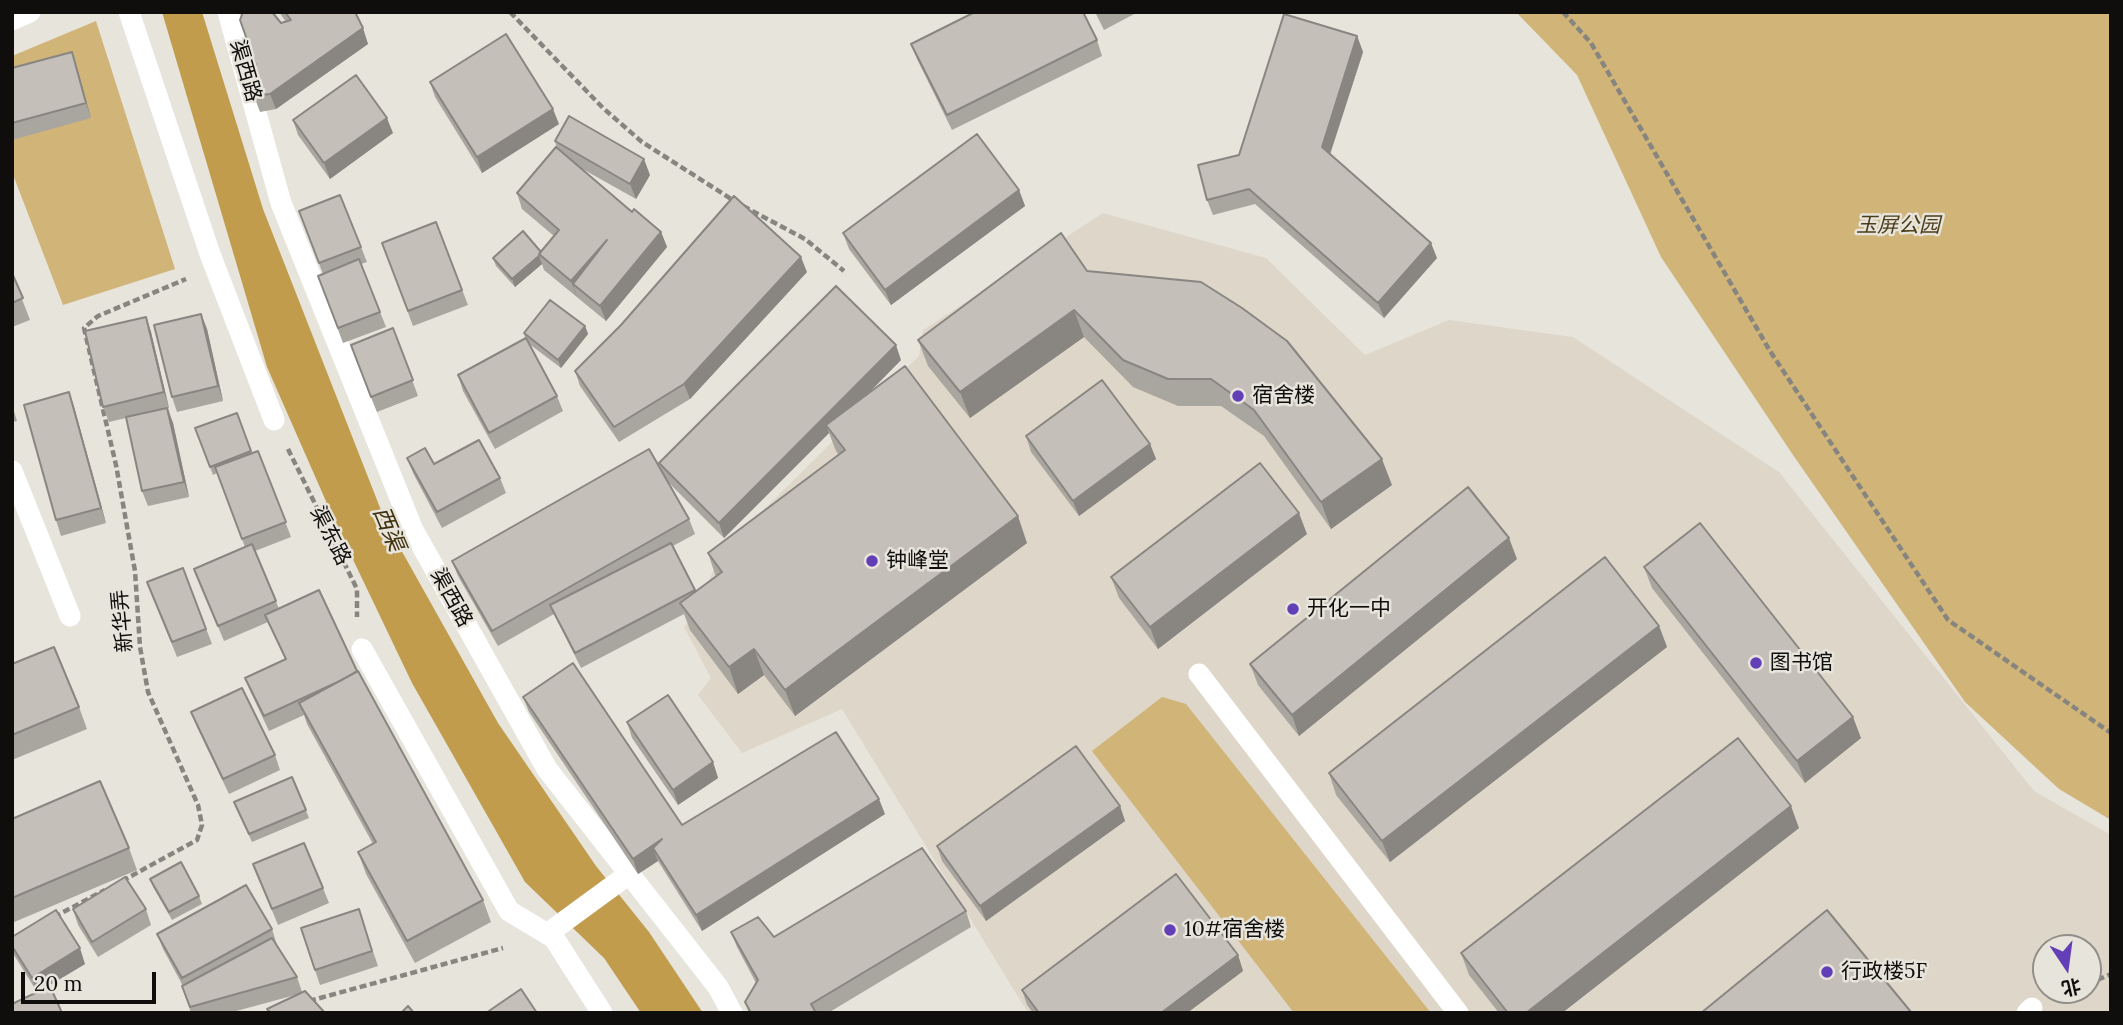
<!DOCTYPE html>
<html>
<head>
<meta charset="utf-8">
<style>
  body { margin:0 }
  #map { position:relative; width:2123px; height:1025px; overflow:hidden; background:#e7e4dc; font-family:Lora,"Noto Sans SC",serif }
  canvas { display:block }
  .frame { position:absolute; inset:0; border:14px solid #0f0e0c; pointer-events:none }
  .north { position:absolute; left:2032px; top:934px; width:70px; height:70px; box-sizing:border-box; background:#e7e4dc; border:2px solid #918e89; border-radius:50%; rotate:167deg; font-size:19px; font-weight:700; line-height:28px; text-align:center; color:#0f0e0c }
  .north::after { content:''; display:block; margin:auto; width:24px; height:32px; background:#623fb7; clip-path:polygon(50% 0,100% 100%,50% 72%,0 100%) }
  .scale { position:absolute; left:21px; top:972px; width:135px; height:32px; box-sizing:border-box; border:4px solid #0f0e0c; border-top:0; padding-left:9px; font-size:21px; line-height:24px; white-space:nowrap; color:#0f0e0c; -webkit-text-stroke:5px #e7e4dc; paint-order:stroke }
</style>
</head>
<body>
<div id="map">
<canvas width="2123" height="1025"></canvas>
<div class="frame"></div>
<div class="north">北</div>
<div class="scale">20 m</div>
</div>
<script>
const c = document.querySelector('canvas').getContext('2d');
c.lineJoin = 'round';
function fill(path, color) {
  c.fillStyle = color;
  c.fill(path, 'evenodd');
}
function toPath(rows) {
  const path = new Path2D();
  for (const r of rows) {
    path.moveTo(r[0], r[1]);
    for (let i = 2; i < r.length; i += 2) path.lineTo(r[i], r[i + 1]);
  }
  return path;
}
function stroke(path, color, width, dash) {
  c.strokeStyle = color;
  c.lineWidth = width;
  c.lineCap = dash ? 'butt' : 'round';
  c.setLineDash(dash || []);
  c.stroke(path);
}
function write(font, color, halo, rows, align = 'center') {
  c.font = font + ' Lora,"Noto Sans SC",serif';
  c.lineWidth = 5;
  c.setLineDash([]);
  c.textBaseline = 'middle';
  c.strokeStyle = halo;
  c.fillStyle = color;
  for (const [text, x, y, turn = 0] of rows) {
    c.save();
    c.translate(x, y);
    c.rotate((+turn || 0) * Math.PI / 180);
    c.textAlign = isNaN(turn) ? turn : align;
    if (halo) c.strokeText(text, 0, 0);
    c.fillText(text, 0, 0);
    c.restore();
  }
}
const built = toPath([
  [1103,213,1266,258,1365,355,1449,320,1573,337,1779,472,2034,791,2111,835,2111,1013,1028,1013,842,709,742,753,698,695,711,678,684,627,712,591,710,578,722,551,919,356,923,330],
  [2046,948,2088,948,2088,990,2046,990]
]);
const green = toPath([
  [1516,12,2111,12,2111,820,2059,789,1965,702,1793,455,1661,257,1577,75],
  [96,21,175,269,63,305,12,172,12,56],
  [1162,697,1186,704,1431,1013,1294,1013,1092,751]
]);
const water = toPath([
  [162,12,202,12,263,209,386,523,498,723,596,866,649,932,703,1013,641,1013,604,958,525,882,412,683,336,524,267,367]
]);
const path = toPath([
  [510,12,603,108,642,142,736,202],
  [1563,12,1591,43,1770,351,1948,620,2111,733],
  [743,206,805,239,844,271],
  [288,449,357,589,357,617],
  [122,881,197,840,202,825,198,805,148,692,140,647,135,571,116,465,84,328,98,316,186,279],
  [54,917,105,890],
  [2088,984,2111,974],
  [2062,995,2074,990],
  [309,1001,503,948]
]);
const service = toPath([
  [129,12,210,254,274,420],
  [228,12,281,203,413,530,547,769,718,987,732,1013],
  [12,20,30,12],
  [12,471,70,616],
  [362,649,509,911,554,938,602,1013],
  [1199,674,1458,1013],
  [547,934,629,874],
  [2027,1013,2032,1008]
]);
const wall = toPath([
  [279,12,355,12,368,44,276,109,260,112,254,96,256,65,281,23,286,22],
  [1095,12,1138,12,1104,30],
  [1357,36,1363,52,1330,155,1437,258,1384,318,1255,204,1213,215,1207,200,1239,155],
  [1097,40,1102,56,952,130,917,59,911,44],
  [72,52,77,68,91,118,12,140,12,68],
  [430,82,559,124,482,173,435,97],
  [293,120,393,133,330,179,298,135],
  [555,141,650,175,636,199,579,167,632,212,661,232,667,247,606,321,544,270,542,264,515,287,496,266,493,258,541,252,554,236,522,209,517,193,557,149],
  [1019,190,1025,206,891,305,849,249,843,233],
  [299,211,361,247,367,262,361,264,386,327,343,343,318,276,323,274],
  [436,222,468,305,413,326,382,243],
  [1087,271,1392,485,1331,529,1264,436,1221,406,1178,406,1133,387,1084,337,970,418,928,366,918,340],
  [807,272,690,399,619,442,580,386,575,371],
  [12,273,30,320,12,327],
  [201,314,207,329,223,401,177,412,172,397],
  [146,317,151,332,169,408,168,408,173,423,189,497,148,506,142,491,126,418,109,422,103,407],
  [585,326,588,334,561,368,528,343,557,396,563,411,495,449,463,391,458,375,525,338,524,333],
  [393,328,418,396,377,412,356,360],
  [901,360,868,394,1027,543,795,716,764,675,738,694,690,630,684,614,581,668,554,614,498,646,458,576,452,561,663,475,659,463],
  [829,433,836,451,839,455,708,553,716,577,696,592,673,546,695,534,689,519,667,481,724,538],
  [69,392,74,407,106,523,61,536,56,520],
  [12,405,17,421,12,422],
  [237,413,252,453,258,451,291,537,255,551,279,609,357,671,483,900,491,922,415,963,366,874,358,852,373,844,307,724,304,715,269,731,251,693,245,678,285,659,268,622,224,641,194,569,245,547,217,473,213,475,195,428],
  [1026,436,1150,444,1156,459,1079,516,1031,452],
  [407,458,500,478,506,493,442,528,413,473],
  [1307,534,1158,649,1119,598,1111,577],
  [1517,559,1299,736,1258,685,1250,664],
  [1644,567,1861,738,1805,783,1652,588],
  [183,568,212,644,177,657,153,597],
  [1659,626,1667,647,1390,862,1336,795,1329,773],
  [12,664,79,707,87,729,12,760],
  [523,697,682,825,885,814,702,931,658,861,638,874,529,712],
  [191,712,275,755,280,770,229,794,197,727],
  [627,722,713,762,718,778,678,805,632,738],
  [292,777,309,818,252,842,234,802],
  [1120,806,1125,821,986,921,942,861,937,846],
  [12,819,129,848,137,870,12,923],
  [1799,828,1562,1013,1499,1013,1469,975,1461,953],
  [253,864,323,888,329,903,278,925],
  [150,879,199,896,202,904,172,920,153,887],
  [73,909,146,909,151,925,98,957,78,925],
  [966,911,971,927,828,1013,749,1013,745,1002,756,983,737,947,731,932,774,937],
  [364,925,378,966,320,985,315,970],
  [272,929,277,945,276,945,297,977,302,992,325,1013,268,1013,267,1009,299,994,229,1013,191,1013,182,986,183,986,163,949,157,934],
  [12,937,85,964,37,992,14,955,12,951],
  [1238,955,1243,971,1187,1013,1033,1013,1027,1005,1022,990]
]);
const shadedWall = toPath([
  [363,28,368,44,276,109,270,94],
  [1357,36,1363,52,1327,163,1322,147],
  [72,52,77,68,91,118,86,103],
  [553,109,559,124,482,173,477,157],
  [387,118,393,133,330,179,324,163],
  [644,159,650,175,636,199,630,184],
  [1019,190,1025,206,891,305,885,290],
  [661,232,667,247,606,321,600,306],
  [607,240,573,284,577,297,571,281],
  [1431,243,1437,258,1384,318,1378,303],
  [539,256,542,264,515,287,512,279],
  [801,257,807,272,690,399,684,384],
  [1074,310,1084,337,970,418,960,392],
  [201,314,207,329,223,401,218,386],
  [146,317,151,332,169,408,164,392],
  [585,326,588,334,561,368,558,360],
  [896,345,901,360,831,431,826,425,829,433,724,538,719,523],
  [69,392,74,407,106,523,101,508],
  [167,408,173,423,189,497,184,482],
  [1150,444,1156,459,1079,516,1073,501],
  [1382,459,1392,485,1331,529,1321,502],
  [1299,513,1307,534,1158,649,1150,627],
  [1018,516,1027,543,795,716,785,690],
  [1509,538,1517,559,1299,736,1292,715],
  [1659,626,1667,647,1390,862,1382,841],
  [754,649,764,675,738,694,729,667],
  [1853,717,1861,738,1805,783,1797,761],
  [713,762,718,778,678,805,673,790],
  [879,799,885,814,702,931,696,915],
  [1120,806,1125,821,986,921,980,906],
  [1791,806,1799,828,1562,1013,1526,1013],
  [662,839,653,848,658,861,638,874,633,859],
  [80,948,85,964,37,993,32,978],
  [1238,955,1243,971,1187,1013,1161,1013]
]);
const building = toPath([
  [243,12,272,12,281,23,291,20,285,12,355,12,363,28,270,94,254,96,248,74,256,65,240,20,243,12],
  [975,12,1083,12,1097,40,947,115,911,44,975,12],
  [1284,14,1357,36,1322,147,1431,243,1378,303,1249,189,1207,200,1198,165,1239,155,1284,14],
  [506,34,553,109,477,157,430,82,506,34],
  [72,52,86,103,12,123,12,68,72,52],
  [356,75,387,118,324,163,293,120,356,75],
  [569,116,644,159,630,184,555,141,569,116],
  [977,134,1019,190,885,290,843,233,977,134],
  [556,147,632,212,634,209,661,232,600,306,573,284,607,240,571,281,539,254,559,230,517,193,556,147],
  [340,195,361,247,319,263,299,211,340,195],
  [734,196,801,257,684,384,614,427,575,371,621,325,734,196],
  [436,222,462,290,408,311,382,243,436,222],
  [523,231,541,252,539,254,540,255,512,279,493,258,523,231],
  [1061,233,1087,271,1201,282,1242,308,1287,341,1382,459,1321,502,1254,410,1211,379,1168,379,1123,360,1074,310,960,392,918,340,1061,233],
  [359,259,380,312,338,328,318,276,359,259],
  [12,273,23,298,12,303,12,273],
  [836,286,896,345,719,523,659,463,836,286],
  [550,300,585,326,558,360,524,333,550,300],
  [201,314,218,386,172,397,154,325,201,314],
  [146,317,164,392,103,407,85,331,146,317],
  [393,328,413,380,371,397,351,345,393,328],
  [526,338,557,396,489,433,458,375,526,338],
  [905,366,1018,516,785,690,754,649,729,667,680,603,722,572,708,553,845,450,826,425,905,366],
  [1102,380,1150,444,1073,501,1026,436,1102,380],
  [69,392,101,508,56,520,24,405,69,392],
  [167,408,184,482,142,491,126,417,167,408],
  [237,413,251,451,210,467,195,428,237,413],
  [479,440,500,478,437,512,407,458,425,448,434,464,479,440],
  [649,449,689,519,492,631,452,561,649,449],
  [258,451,286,522,242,539,215,467,258,451],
  [1260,463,1299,513,1150,627,1111,577,1260,463],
  [1468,487,1509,538,1292,715,1250,664,1468,487],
  [1700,523,1853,717,1797,761,1644,567,1700,523],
  [671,543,695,590,575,653,550,605,671,543],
  [252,544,276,601,218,626,194,569,252,544],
  [1605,557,1659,626,1382,841,1329,773,1605,557],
  [183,568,206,629,172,642,147,582,183,568],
  [319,590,357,671,342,680,264,716,245,678,286,659,265,615,319,590],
  [54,647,79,707,12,735,12,664,54,647],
  [573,663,682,825,836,732,879,799,696,915,653,848,662,839,633,859,523,697,573,663],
  [358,671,483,900,407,941,358,852,376,842,299,703,358,671],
  [242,688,275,755,223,779,191,712,242,688],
  [668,695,713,762,673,790,627,722,668,695],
  [1738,738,1791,806,1526,1013,1508,1013,1461,953,1738,738],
  [1076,746,1120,806,980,906,937,846,1076,746],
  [292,777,306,810,249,834,234,802,292,777],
  [100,781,129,848,12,898,12,819,100,781],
  [304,843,323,888,272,909,253,864,304,843],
  [922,848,966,911,811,1004,816,1013,751,1013,745,1002,758,980,731,932,758,917,774,937,922,848],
  [181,862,199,896,169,912,150,879,181,862],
  [1176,874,1238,955,1161,1013,1039,1013,1022,990,1176,874],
  [125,877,146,909,92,942,73,909,125,877],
  [246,885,272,929,182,978,157,934,246,885],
  [359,909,372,951,315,970,301,928,359,909],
  [56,910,80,948,32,978,12,946,12,937,56,910],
  [1827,910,1911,1012,1701,1013,1827,910],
  [272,938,297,977,190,1007,182,986,272,938],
  [50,986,62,1013,12,1013,12,1004,50,986],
  [521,989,537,1013,486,1013,521,989],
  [305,991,325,1013,271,1013,267,1009,305,991],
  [408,1006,414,1013,401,1013,408,1006]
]);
const markers = [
  [1238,396,7,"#623fb7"],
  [872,561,7,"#623fb7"],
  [1293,609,7,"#623fb7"],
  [1756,663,7,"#623fb7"],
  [1170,930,7,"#623fb7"],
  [1827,972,7,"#623fb7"]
];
const streetNames = [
  ["渠西路",245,71,74],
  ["渠东路",330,536,63],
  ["渠西路",451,598,61],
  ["新华弄",123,621,-95]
];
const parkNames = [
  ["玉屏公园",1898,226]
];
const poiNames = [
  ["宿舍楼",1252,396],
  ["钟峰堂",886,561],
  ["开化一中",1307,609],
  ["图书馆",1770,663],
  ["10#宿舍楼",1184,930],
  ["行政楼5F",1841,972]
];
const waterNames = [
  ["西渠",388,529,67]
];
fill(built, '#ded7c9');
fill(green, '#d0b478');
fill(water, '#c09c4c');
stroke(path, '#87857f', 4.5, [7, 3.5]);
stroke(service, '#fff', 21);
fill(wall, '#a9a59f');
fill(shadedWall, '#898682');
fill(building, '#c4c0b9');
stroke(building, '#898682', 2);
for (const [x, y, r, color] of markers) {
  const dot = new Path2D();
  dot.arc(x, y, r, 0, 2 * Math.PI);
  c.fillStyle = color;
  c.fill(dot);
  stroke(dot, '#e7e4dc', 2.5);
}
write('21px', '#0f0e0c', '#e7e4dc', streetNames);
write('italic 21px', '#4c3c19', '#e7e4dc', parkNames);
write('21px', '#0f0e0c', '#e7e4dc', poiNames, 'left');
write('italic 23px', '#40310e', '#e7e4dc', waterNames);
</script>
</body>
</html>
